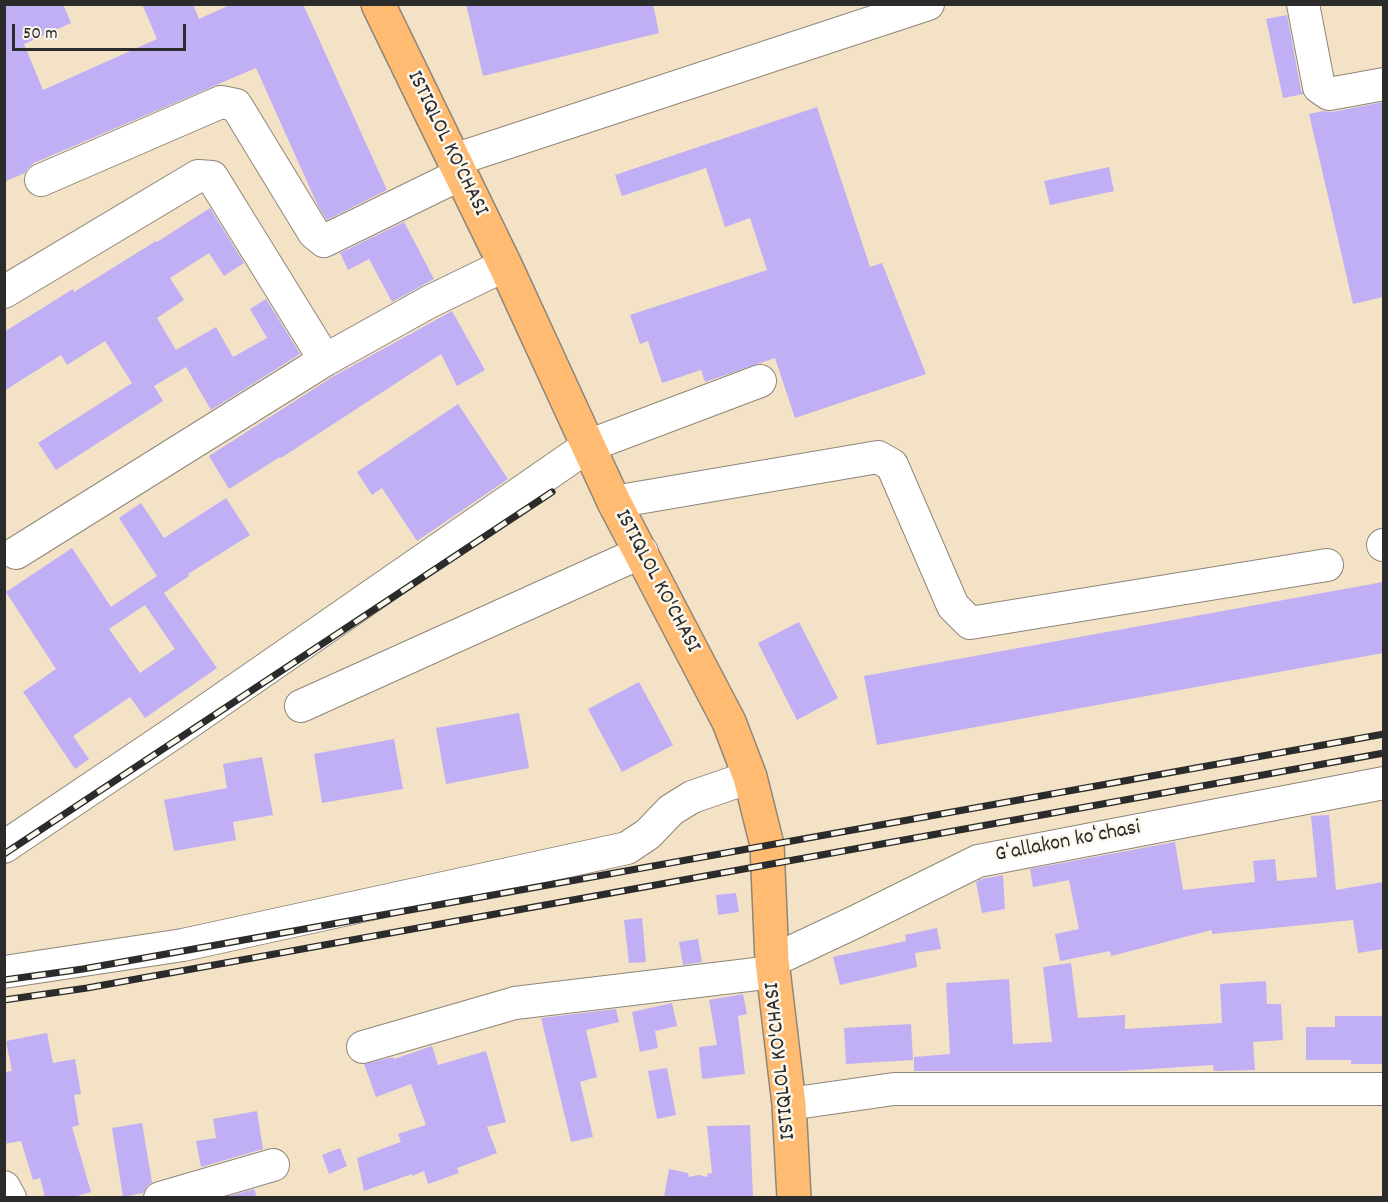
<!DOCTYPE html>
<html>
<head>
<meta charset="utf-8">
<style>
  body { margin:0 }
  #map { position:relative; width:1388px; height:1202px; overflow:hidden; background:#f3e2c6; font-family:Dekko,sans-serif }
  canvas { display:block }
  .frame { position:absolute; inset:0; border:6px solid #2b2b2b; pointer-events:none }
  .scale { position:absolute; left:12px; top:24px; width:174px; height:27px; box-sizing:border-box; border:3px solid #2b2b2b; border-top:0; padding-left:8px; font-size:18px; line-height:21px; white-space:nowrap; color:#2b2b2b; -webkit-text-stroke:4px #fbf7ec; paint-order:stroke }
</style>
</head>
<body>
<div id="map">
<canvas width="1388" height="1202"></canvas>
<div class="frame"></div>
<div class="scale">50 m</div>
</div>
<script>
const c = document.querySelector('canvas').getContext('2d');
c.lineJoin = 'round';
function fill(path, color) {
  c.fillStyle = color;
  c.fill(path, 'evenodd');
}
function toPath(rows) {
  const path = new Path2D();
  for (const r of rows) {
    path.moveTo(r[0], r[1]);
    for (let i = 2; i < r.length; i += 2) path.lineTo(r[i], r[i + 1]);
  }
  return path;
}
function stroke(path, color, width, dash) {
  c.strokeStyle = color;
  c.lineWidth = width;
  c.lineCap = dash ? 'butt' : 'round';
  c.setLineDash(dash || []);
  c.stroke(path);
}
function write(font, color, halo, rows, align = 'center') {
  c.font = font + ' Dekko,sans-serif';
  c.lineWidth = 5;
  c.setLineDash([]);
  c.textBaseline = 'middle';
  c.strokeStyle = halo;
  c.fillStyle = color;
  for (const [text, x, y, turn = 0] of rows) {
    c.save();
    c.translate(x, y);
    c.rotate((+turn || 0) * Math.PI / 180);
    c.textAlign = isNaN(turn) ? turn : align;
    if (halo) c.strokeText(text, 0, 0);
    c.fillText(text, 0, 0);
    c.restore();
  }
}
const building = toPath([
  [4,4,63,4,71,23,24,44,43,90,157,39,142,4,193,4,199,19,232,4,303,4,387,190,327,220,318,206,256,68,34,163,27,169,25,173,4,182],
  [466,4,653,4,659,33,483,76],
  [1287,15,1301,90,1304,94,1283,98,1266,19],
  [1383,102,1383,297,1353,304,1309,114,1323,111,1332,112],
  [817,107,870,267,882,263,926,374,795,418,775,358,705,382,701,370,662,383,648,341,640,344,630,315,767,270,750,218,725,227,706,168,622,196,615,175],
  [1109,167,1114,191,1050,205,1044,181],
  [210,208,244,263,224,276,209,253,170,278,184,300,157,318,176,350,216,327,233,357,267,338,250,309,266,299,300,354,211,410,186,367,154,386,163,401,56,470,38,443,132,383,105,341,67,365,61,355,4,391,4,332,73,289,74,292,156,241,157,242],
  [404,222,434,279,392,302,369,259,348,270,340,253],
  [452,311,485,370,457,386,441,354,281,458,280,457,229,489,209,456,334,376],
  [458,404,508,479,417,541,382,488,372,495,357,472],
  [226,498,250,535,188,574,189,576,164,593,217,668,145,718,130,697,73,736,89,759,75,769,23,692,56,669,6,592,72,548,111,607,157,576,119,518,141,503,164,538],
  [145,605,175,649,140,673,109,629],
  [1383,582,1383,653,877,745,864,676],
  [799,622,838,698,797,720,758,643],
  [639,682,673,745,622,772,588,709],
  [519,713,529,768,446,784,436,728],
  [394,739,403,789,322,803,314,754],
  [262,757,273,815,233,822,236,840,174,851,164,800,227,788,223,764],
  [1329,815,1336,890,1383,882,1383,949,1358,953,1353,920,1212,934,1212,930,1111,956,1110,951,1060,961,1055,934,1079,929,1069,880,1033,887,1030,869,1175,842,1183,890,1255,882,1253,861,1275,859,1277,881,1317,877,1311,816],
  [1003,875,1005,909,982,913,976,882,982,879],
  [736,893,739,912,718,915,716,895],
  [642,918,646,962,629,963,624,920],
  [937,928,941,949,915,953,917,967,840,985,833,957,906,941,905,935],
  [698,939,702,962,683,965,679,942],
  [1071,963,1078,1018,1125,1015,1125,1029,1222,1023,1220,984,1266,981,1267,1004,1281,1004,1283,1040,1253,1042,1255,1070,1214,1071,1213,1065,1120,1071,914,1071,914,1057,950,1054,946,983,1009,979,1013,1044,1052,1042,1043,967],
  [743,994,747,1014,738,1016,745,1074,702,1079,699,1047,717,1045,709,1000],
  [672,1003,677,1026,655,1031,658,1048,640,1052,632,1012],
  [616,1009,619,1022,586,1030,597,1077,580,1082,593,1137,571,1142,541,1018],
  [1335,1016,1383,1016,1383,1064,1351,1064,1351,1060,1306,1060,1306,1027,1335,1027],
  [911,1024,913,1060,846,1064,844,1028],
  [47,1033,53,1063,75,1059,81,1094,74,1095,79,1125,72,1127,91,1192,74,1197,45,1197,40,1178,33,1180,21,1141,4,1144,4,1072,12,1071,6,1041],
  [432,1046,438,1065,486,1051,506,1122,487,1127,497,1153,457,1168,459,1173,428,1184,424,1171,412,1176,412,1174,364,1191,357,1158,401,1142,398,1134,426,1125,411,1084,376,1097,364,1064,393,1057,394,1059],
  [667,1068,676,1115,657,1119,648,1071],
  [257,1111,263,1149,201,1167,196,1141,216,1138,213,1119],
  [142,1123,152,1182,147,1186,143,1193,123,1197,112,1128],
  [750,1125,753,1197,664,1197,669,1169,688,1173,689,1177,699,1175,708,1177,707,1174,712,1173,707,1126],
  [340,1148,347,1166,329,1174,322,1155],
  [254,1189,257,1197,226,1197]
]);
const minor = toPath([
  [1303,4,1319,87,1329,94,1384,84],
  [454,160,928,4],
  [41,180,221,102,236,105,314,233,324,241,461,174],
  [4,292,198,176,212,177,325,360,429,302,505,265],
  [614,502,878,457,892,465,953,606,970,623,1327,565],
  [1383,545,1384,545],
  [16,553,325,360],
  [301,706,642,552],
  [4,847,175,732,588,446,760,381],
  [772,961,855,922,978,861,1384,783],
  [4,972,183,945,627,848,648,834,671,810,692,797,750,777],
  [363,1047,515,1003,773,972],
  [789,1104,894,1089,1384,1089],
  [4,1187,10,1198],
  [160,1198,273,1165]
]);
const major = toPath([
  [378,4,505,265,614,502,729,722,750,777,767,845,772,961,789,1104,794,1198]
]);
const rail = toPath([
  [4,854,552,492],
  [4,980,83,969,1384,734],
  [4,1000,87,988,1384,753]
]);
const streetNames = [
  ["ISTIQLOL KO'CHASI",446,144,64],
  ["ISTIQLOL KO'CHASI",656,582,62],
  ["Gʻallakon koʻchasi",1068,843,-11],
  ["ISTIQLOL KO'CHASI",782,1061,-96]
];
fill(building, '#c0aff5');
stroke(minor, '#8f8678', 34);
stroke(major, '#8f8678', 36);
stroke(minor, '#fff', 32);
stroke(major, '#ffbb71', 33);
stroke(rail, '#2b2b2b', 7);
stroke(rail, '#fbf7ec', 4.5, [14]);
write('22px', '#2b2b2b', '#fbf7ec', streetNames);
</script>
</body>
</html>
